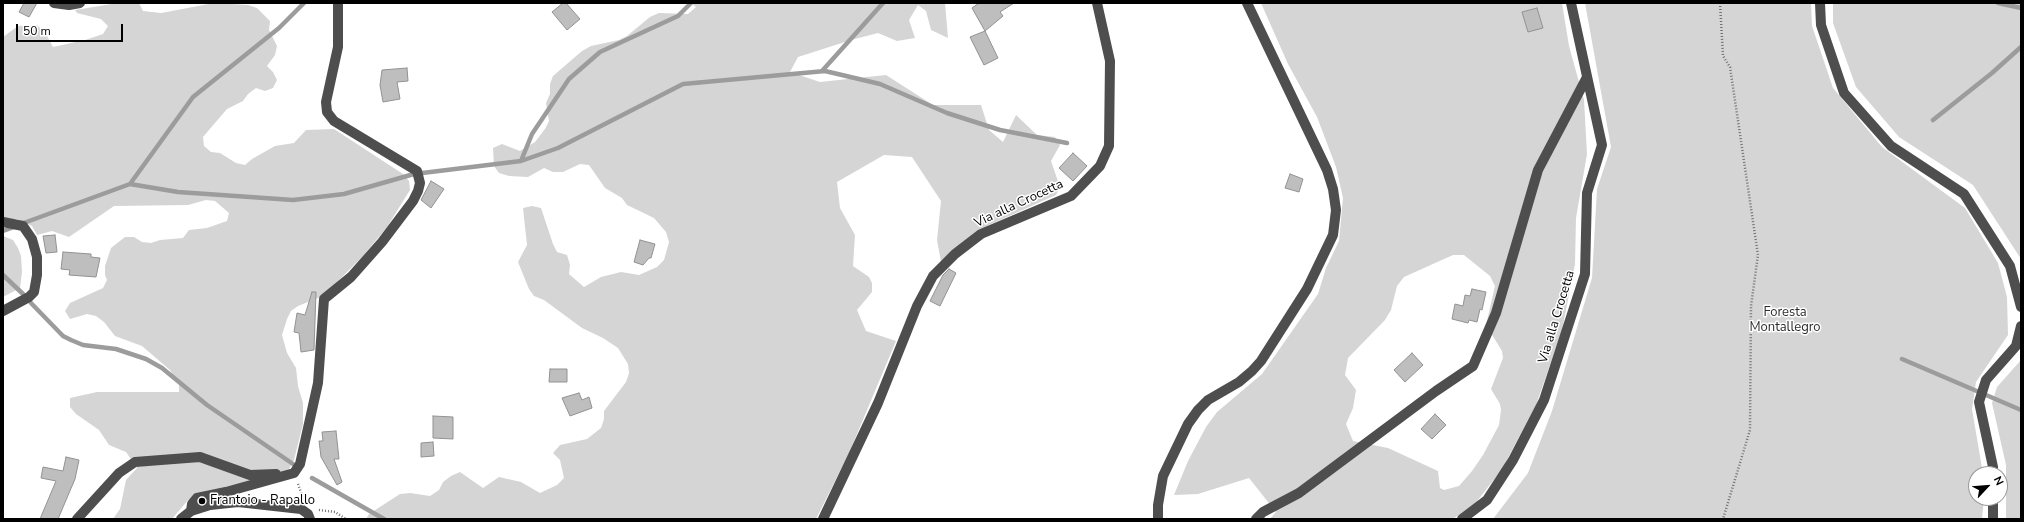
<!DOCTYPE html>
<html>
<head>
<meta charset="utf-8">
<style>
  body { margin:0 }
  #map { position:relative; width:2024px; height:522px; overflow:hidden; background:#fff; font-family:"Nunito Sans",sans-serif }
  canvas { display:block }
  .frame { position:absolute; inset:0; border:4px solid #000; pointer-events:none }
  .north { position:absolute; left:1968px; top:466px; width:40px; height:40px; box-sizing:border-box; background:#fff; border:1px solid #999; border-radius:50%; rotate:64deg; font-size:11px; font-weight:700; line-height:16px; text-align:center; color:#000 }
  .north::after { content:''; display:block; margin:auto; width:14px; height:18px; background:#000; clip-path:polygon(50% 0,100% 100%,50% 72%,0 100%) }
  .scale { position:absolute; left:16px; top:24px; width:107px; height:18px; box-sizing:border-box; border:2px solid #000; border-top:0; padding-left:5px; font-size:12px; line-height:14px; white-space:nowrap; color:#000; -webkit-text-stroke:3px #fff; paint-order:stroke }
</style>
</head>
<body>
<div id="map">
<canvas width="2024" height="522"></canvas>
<div class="frame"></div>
<div class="north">N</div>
<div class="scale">50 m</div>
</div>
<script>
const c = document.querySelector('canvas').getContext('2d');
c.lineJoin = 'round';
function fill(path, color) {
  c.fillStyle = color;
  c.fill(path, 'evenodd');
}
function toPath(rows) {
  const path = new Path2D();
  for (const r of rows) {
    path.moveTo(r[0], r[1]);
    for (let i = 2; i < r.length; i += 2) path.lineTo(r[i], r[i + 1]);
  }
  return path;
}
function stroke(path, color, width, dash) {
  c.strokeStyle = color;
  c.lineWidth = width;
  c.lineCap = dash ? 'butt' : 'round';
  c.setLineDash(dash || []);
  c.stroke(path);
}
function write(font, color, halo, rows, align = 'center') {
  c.font = font + ' "Nunito Sans",sans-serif';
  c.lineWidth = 3;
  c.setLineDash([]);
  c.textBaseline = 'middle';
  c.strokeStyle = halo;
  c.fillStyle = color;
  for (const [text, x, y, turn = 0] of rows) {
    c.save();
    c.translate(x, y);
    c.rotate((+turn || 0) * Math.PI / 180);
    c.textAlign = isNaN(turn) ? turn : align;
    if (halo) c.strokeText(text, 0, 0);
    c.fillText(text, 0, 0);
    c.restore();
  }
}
const green = toPath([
  [118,3,139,3,143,11,161,13,214,3,248,5,257,8,270,21,269,30,277,46,275,55,267,66,273,72,277,80,273,88,265,91,256,88,248,94,243,101,227,109,203,137,204,146,211,152,220,153,236,163,245,165,252,159,275,146,294,143,306,130,334,129,403,174,409,181,410,190,387,227,362,257,323,296,298,306,291,311,287,319,282,335,287,353,296,368,298,386,303,403,303,424,294,460,289,469,241,485,199,495,188,500,172,519,113,519,120,509,126,480,137,468,126,452,109,445,99,430,76,414,70,407,70,398,97,392,179,392,179,385,170,370,142,346,115,336,104,322,96,316,87,314,70,319,65,311,70,303,103,288,107,280,105,275,105,266,111,248,125,237,134,237,142,242,151,243,160,240,183,238,189,230,207,228,227,221,229,213,215,201,206,200,188,205,114,206,69,237,52,231,37,235,32,226,17,219,3,219,3,37,18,26,37,25,46,34,53,47,85,40,103,34,108,26,101,19,77,13,75,10],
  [691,3,945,3,948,38,931,30,926,11,918,5,909,20,915,38,897,41,878,33,851,40,798,57,790,72,820,82,886,75,933,105,981,105,989,130,1003,142,1016,115,1037,135,1055,137,1060,145,1051,161,1060,187,1056,195,989,225,974,235,941,262,937,240,941,201,912,157,884,155,837,182,840,208,855,235,853,266,869,277,872,283,872,292,857,310,866,331,896,341,849,453,816,519,366,519,369,514,400,494,410,493,430,496,439,490,443,482,451,476,460,472,483,488,499,477,521,482,540,493,557,485,564,478,560,460,553,453,560,445,587,439,601,428,604,419,604,411,626,382,629,373,628,364,618,348,603,338,582,328,544,300,534,296,529,289,518,262,527,245,523,208,532,206,541,208,553,244,557,252,567,255,570,265,569,274,584,287,601,277,621,272,639,275,657,267,664,260,669,242,666,232,654,218,627,205,622,198,605,188,589,165,580,164,563,172,553,172,544,168,528,177,509,176,499,173,494,166,493,148,502,144,520,151,535,142,545,129,549,121,546,103,550,94,550,84,553,76,582,51,591,46,619,40,627,36,650,17,659,13,688,14,696,7],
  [1261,3,1562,3,1569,46,1584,100,1587,154,1576,218,1575,264,1562,330,1536,405,1502,469,1471,509,1452,519,1270,519,1276,512,1249,478,1198,494,1174,495,1188,461,1206,427,1217,412,1262,374,1318,294,1326,268,1339,241,1343,198,1336,167,1317,117,1288,64],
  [1453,255,1464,255,1490,276,1495,286,1486,325,1502,351,1503,358,1491,389,1500,404,1501,410,1499,425,1483,455,1472,471,1459,486,1444,490,1440,488,1438,471,1388,448,1353,441,1346,424,1353,408,1356,390,1345,375,1348,358,1385,320,1391,310,1397,286,1404,277],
  [1585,3,1811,3,1812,26,1833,88,1882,147,1965,208,1998,263,2007,297,2008,335,1976,382,1972,409,1983,474,1976,474,1976,498,1984,498,1982,519,1493,519,1528,473,1552,411,1592,278,1597,189,1611,147],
  [1833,3,2021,3,2021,259,1973,185,1899,137,1856,87,1833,23],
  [3,236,13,240,18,248,21,256,22,272,20,288,3,297],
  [2021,360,2021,519,2006,519,2006,465,1992,403,1997,387]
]);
const stream = toPath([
  [1998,3,2021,8],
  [822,71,883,3],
  [1933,120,1992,73,2021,47],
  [521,161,532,134,569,79,600,52,678,16,691,3],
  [130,184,193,97,279,28,304,3],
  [21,224,130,184,178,192,293,200,344,194,414,174,521,161,558,148,683,84,825,71,880,84,947,113,1000,130,1067,143],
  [3,231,14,227],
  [3,275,23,294],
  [31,303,63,336,71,340,83,345,116,349,146,359,162,368,207,405,293,464],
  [1902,359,2021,410],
  [312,478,384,519]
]);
const building = toPath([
  [24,3,37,3,29,17,19,12,24,3],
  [563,3,566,3,580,19,567,30,552,12,563,3],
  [979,3,1014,3,1000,12,1003,16,985,31,972,8,979,3],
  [1537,8,1543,28,1528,32,1522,12,1537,8],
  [985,31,998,58,984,65,970,37,985,31],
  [407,68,408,81,397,82,400,99,383,102,380,85,382,70,407,68],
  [1073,153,1087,166,1073,181,1059,168,1073,153],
  [1290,174,1303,179,1299,192,1285,188,1290,174],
  [431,181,444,189,431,208,421,200,431,181],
  [55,235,57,252,46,253,43,236,55,235],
  [640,240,655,244,651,258,649,258,643,265,634,262,640,240],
  [63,252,91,254,91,257,100,258,96,277,69,275,70,270,61,269,63,252],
  [949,269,956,273,940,306,930,301,943,275,949,269],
  [1472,289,1486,292,1482,310,1480,309,1477,322,1469,320,1468,323,1452,319,1455,304,1463,306,1465,295,1470,296,1472,289],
  [312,292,316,292,314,350,301,352,299,333,294,332,297,313,305,315,312,292],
  [1412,353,1423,365,1405,382,1394,370,1412,353],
  [550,369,567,369,567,382,549,382,550,369],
  [579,393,582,400,589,397,592,408,570,416,562,398,579,393],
  [1435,414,1446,425,1432,439,1421,429,1435,414],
  [433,416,453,417,453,439,433,438,433,416],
  [336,431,339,459,334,459,342,482,337,485,321,457,319,441,323,441,322,432,336,431],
  [433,442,434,456,421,457,421,443,433,442],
  [66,457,79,460,75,479,58,519,40,519,56,481,41,478,43,467,63,471,66,457]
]);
const path = toPath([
  [1720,3,1723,56,1730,67,1758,255,1751,306,1750,430,1723,519],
  [298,484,303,498],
  [319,510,335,512,346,519]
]);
const minor = toPath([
  [54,3,69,5,80,3],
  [1820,3,1821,25,1844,93,1891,146,1964,194,2010,266,2021,307],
  [3,222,23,226,32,239,37,257,37,275,34,292,29,297,3,311],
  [1993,474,1993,467,1979,402,1986,380,2016,346,2021,326],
  [191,511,192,504,197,498,226,492,294,473,300,464,318,383,324,299,351,277,382,242,413,201,418,191,420,183,417,171,334,121,327,112,326,102,338,47,338,3],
  [77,519,119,473,135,462,200,457,250,475,276,474],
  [181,519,191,511,210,505,238,502,301,509,308,514,310,519],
  [823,519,878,403,917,306,933,276,955,254,981,234,1071,196,1100,166,1109,146,1110,61,1097,3],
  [1158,519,1158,505,1163,476,1188,424,1198,410,1208,400,1239,382,1252,371,1261,361,1307,289,1333,235,1336,210,1333,189,1327,170,1247,3],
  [1256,519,1263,512,1299,493,1436,391,1473,366,1496,313,1538,170,1587,77],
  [1462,519,1487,500,1513,460,1544,400,1585,274,1587,193,1602,145,1571,3],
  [1993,519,1993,498]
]);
const markers = [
  [202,501,4,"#000"]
];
const streetNames = [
  ["Via alla Crocetta",1019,204,-25],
  ["Via alla Crocetta",1557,317,-73]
];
const parkNames = [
  ["Foresta",1785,313],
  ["Montallegro",1785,328]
];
const poiNames = [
  ["Frantoio - Rapallo",210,501]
];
fill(green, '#d5d5d5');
stroke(stream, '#9c9c9c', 4.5);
fill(building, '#bebebe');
stroke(building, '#929292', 1);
stroke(path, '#707070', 2.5, [1, 2]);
stroke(minor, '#4e4e4e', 10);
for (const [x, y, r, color] of markers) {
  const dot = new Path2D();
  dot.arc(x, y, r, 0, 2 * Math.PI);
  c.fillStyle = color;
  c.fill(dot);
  stroke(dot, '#fff', 1.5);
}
write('13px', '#000', '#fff', streetNames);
write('13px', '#2c2c2c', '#fff', parkNames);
write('13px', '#000', '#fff', poiNames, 'left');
</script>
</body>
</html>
